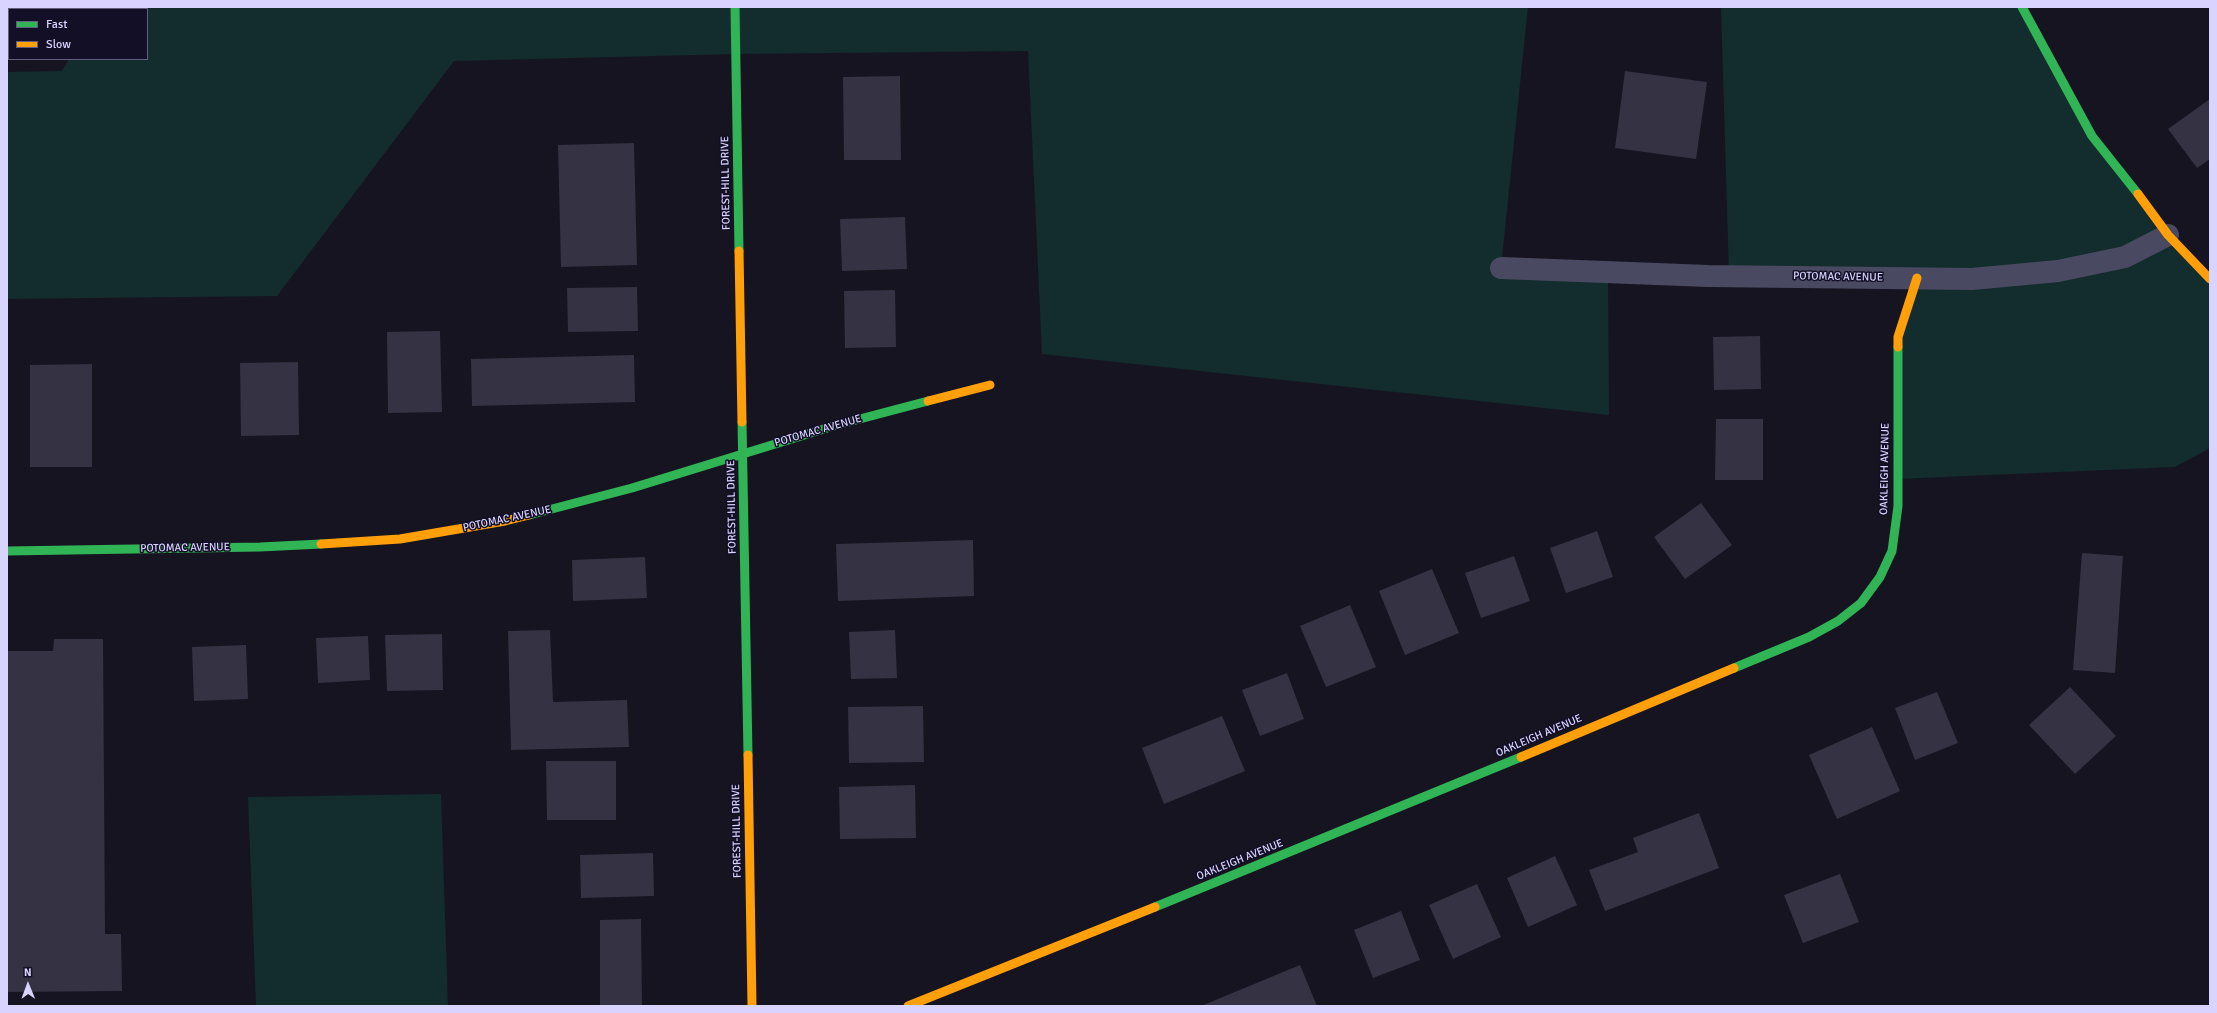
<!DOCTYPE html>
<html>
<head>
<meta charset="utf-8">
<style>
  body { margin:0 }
  #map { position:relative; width:2217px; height:1013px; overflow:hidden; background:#161421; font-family:Signika,sans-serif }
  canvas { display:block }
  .frame { position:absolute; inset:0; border:8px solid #d9d4ff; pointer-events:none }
  .legend { position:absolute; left:8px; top:8px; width:140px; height:52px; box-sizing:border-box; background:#130f26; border:1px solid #625e7d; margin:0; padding:5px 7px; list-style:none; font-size:12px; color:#d9d4ff }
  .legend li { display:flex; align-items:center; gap:8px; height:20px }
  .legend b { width:20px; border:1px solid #625e7d }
  .north { position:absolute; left:8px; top:965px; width:40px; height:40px; -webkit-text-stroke:3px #130f26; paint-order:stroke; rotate:359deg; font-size:11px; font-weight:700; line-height:16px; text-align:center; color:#d9d4ff }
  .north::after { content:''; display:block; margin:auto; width:14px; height:18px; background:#d9d4ff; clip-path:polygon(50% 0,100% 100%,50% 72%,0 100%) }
</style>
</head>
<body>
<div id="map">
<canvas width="2217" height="1013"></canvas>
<div class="frame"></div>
<ul class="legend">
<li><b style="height:5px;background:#30b455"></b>Fast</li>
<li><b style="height:5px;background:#ff9f0a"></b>Slow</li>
</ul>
<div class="north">N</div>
</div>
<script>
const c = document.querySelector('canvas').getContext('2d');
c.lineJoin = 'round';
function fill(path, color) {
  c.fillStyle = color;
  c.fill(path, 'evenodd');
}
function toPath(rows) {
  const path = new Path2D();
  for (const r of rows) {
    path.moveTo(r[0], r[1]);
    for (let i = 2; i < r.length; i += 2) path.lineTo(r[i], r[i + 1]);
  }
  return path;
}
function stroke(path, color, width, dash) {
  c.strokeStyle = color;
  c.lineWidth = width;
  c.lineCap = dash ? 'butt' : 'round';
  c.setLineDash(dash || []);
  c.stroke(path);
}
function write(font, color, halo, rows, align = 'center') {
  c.font = font + ' Signika,sans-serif';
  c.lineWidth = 3;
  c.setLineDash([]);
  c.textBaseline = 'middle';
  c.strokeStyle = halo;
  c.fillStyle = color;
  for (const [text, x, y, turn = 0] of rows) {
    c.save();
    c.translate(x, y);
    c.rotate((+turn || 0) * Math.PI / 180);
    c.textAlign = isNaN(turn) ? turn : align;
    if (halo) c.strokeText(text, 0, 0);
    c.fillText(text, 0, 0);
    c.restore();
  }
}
const green = toPath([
  [102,7,1528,7,1501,268,1608,272,1609,415,1042,354,1028,51,736,54,454,61,277,296,7,299,7,72,62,71,69,59,147,59,147,9,100,9],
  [1721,7,2022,7,2092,136,2210,279,2210,448,2175,467,1898,479,1898,337,1917,278,1729,276],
  [441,794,448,1006,256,1006,248,797]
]);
const building = toPath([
  [7,7,40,7,40,9,9,9,9,27,7,27],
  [1625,71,1707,82,1696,159,1615,148],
  [900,76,901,160,844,160,843,77],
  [2210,99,2210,159,2197,168,2168,129],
  [634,143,637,265,561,267,558,145],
  [905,217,907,269,842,271,840,219],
  [637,287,638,331,568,332,567,288],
  [895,290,896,347,845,348,844,291],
  [440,331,442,412,388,413,387,332],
  [1760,336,1761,389,1714,390,1713,337],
  [634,355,635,402,472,406,471,359],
  [298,362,299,435,241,436,240,363],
  [92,364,92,467,30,467,30,365],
  [1716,419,1763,419,1763,480,1715,480],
  [1701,503,1732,545,1685,579,1654,537],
  [1597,531,1613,577,1566,593,1550,548],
  [973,540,974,596,838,601,836,544],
  [2082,553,2123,556,2115,673,2073,670],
  [1514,556,1530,601,1481,618,1465,573],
  [645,557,647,598,573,601,572,560],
  [1432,569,1459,633,1405,655,1379,591],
  [1350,605,1376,667,1326,687,1300,626],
  [550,630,553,702,627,700,629,747,511,750,508,631],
  [895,630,897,678,851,679,849,632],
  [442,634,443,690,387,691,385,635],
  [368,636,370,680,318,683,316,638],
  [54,639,103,639,105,934,121,934,122,991,7,992,7,651,53,651],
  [246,645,248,699,194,701,192,647],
  [1287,673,1304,719,1260,736,1242,690],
  [2070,687,2116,736,2075,774,2029,725],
  [1937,692,1958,743,1915,760,1895,708],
  [923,706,924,762,849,763,848,707],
  [1222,716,1245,771,1164,804,1142,748],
  [1872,727,1900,791,1837,819,1809,755],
  [546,761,616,761,616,820,547,820],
  [915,785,916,838,840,839,839,787],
  [1699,813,1719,868,1605,911,1589,870,1638,852,1633,838],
  [653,853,654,896,581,898,580,855],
  [1555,856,1577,905,1528,927,1507,878],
  [1840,874,1859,922,1803,943,1784,895],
  [1477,884,1501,937,1453,959,1429,905],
  [1401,911,1420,960,1373,978,1354,930],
  [641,919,642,1006,600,1006,600,920],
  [1300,965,1317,1006,1201,1006]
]);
const street = toPath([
  [1501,268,1708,276,1972,279,2058,271,2125,257,2168,235]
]);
const fast = toPath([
  [735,7,739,251],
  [2022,7,2092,136,2138,194],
  [742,422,748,755],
  [529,515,632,488,837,425,928,401],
  [7,551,260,547,321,544],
  [1734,668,1809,637,1838,621,1861,603,1880,577,1892,551,1898,506,1898,347],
  [1155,907,1521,757]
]);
const slow = toPath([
  [2138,194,2168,235,2210,279],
  [739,251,742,422],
  [1898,347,1898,337,1917,278],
  [928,401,990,385],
  [321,544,400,539,505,521,529,515],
  [748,755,752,1006],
  [1521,757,1734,668],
  [908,1006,1155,907]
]);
const streetNames = [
  ["FOREST-HILL DRIVE",726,183,-91],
  ["POTOMAC AVENUE",1838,277,1],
  ["POTOMAC AVENUE",818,431,-16],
  ["OAKLEIGH AVENUE",1885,469,-89],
  ["FOREST-HILL DRIVE",732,507,-91],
  ["POTOMAC AVENUE",507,519,-12],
  ["POTOMAC AVENUE",185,548,-1],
  ["OAKLEIGH AVENUE",1539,736,-23],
  ["FOREST-HILL DRIVE",737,831,-91],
  ["OAKLEIGH AVENUE",1240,860,-22]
];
fill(green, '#132c2d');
fill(building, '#343243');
stroke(street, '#4a4962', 22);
stroke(fast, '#30b455', 9);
stroke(slow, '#ff9f0a', 9);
write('11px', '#d9d4ff', '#130f26', streetNames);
</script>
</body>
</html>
